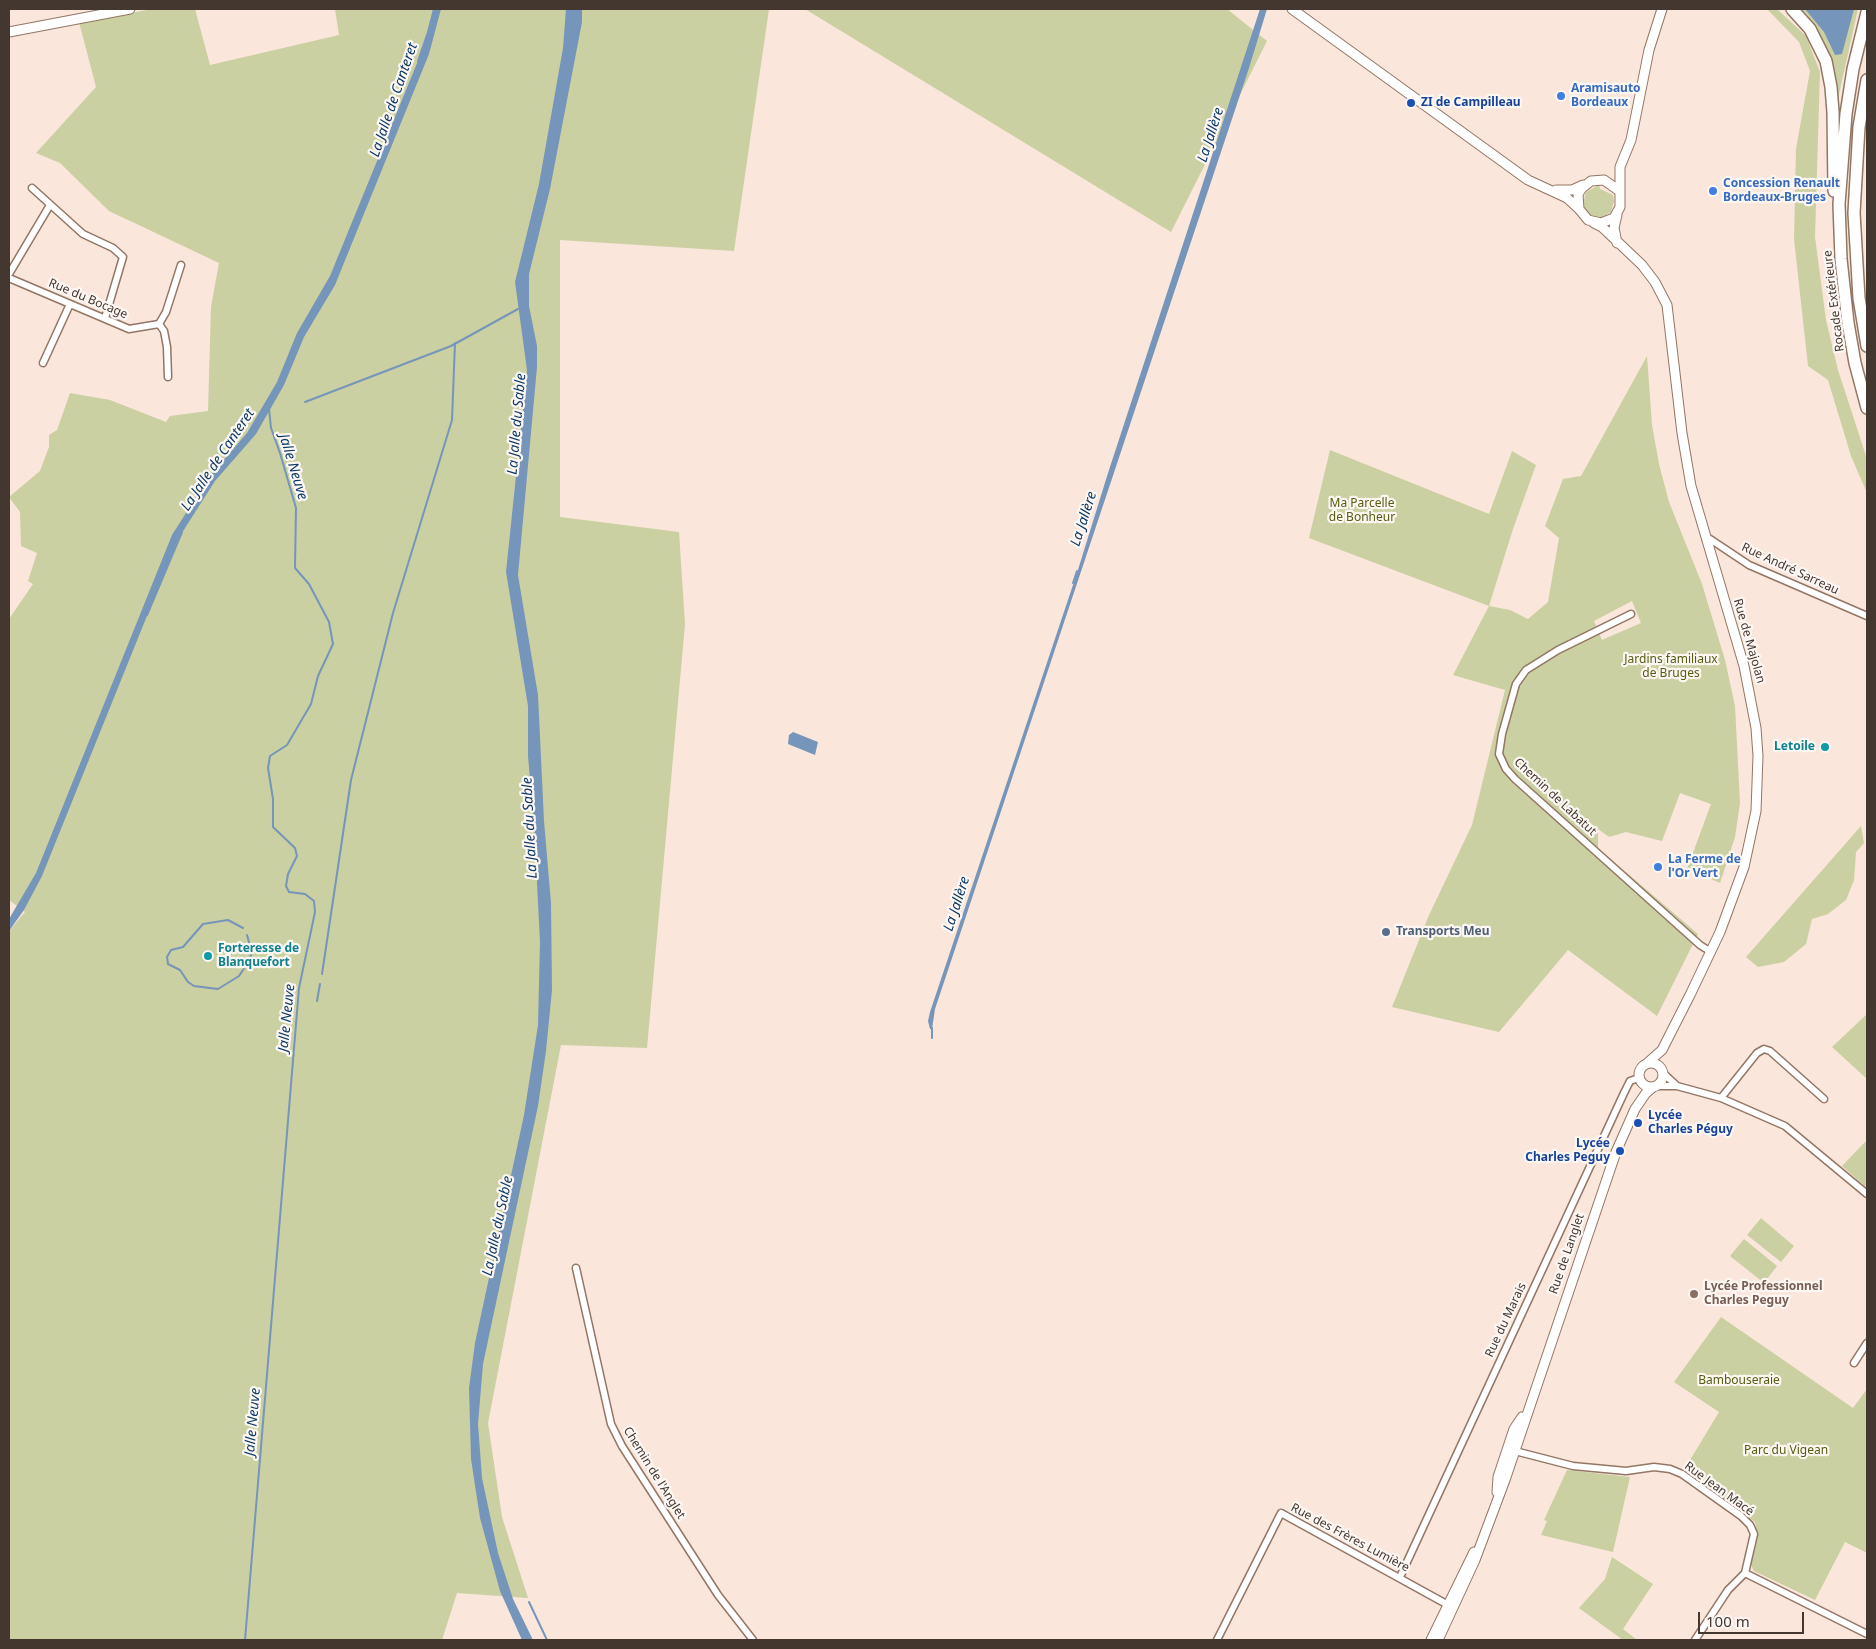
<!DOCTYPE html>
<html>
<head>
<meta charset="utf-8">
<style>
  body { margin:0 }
  #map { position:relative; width:1876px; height:1649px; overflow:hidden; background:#fae6db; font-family:"Noto Sans",sans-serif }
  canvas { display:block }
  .frame { position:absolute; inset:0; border:10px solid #44372f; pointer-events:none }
  .scale { position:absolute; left:1698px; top:1612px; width:106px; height:22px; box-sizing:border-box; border:2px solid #44372f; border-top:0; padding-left:6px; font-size:15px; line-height:18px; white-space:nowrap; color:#44372f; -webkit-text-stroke:4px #fdf7f3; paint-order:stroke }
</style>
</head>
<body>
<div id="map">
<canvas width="1876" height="1649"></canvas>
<div class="frame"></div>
<div class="scale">100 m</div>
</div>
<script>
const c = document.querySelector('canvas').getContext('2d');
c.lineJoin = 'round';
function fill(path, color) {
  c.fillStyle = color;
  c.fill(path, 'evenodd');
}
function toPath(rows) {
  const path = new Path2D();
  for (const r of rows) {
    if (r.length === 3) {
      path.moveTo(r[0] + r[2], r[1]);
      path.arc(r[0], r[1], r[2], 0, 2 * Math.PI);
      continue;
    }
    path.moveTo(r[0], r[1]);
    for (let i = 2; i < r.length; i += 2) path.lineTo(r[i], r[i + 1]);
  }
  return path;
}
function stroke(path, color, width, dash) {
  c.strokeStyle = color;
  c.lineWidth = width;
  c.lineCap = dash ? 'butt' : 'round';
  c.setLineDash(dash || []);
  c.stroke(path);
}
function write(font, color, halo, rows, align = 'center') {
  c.font = font + ' "Noto Sans",sans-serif';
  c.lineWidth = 4.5;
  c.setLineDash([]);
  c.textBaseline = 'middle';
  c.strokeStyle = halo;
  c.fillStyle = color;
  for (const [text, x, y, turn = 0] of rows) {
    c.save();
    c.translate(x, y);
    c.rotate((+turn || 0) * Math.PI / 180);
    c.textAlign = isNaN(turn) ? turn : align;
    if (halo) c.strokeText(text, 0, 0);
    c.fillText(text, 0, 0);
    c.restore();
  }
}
const green = toPath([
  [153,9,195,9,210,65,339,35,335,9,769,9,734,251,560,240,560,517,679,532,685,624,647,1048,561,1045,488,1423,502,1517,528,1598,457,1593,442,1640,9,1640,9,931,25,912,9,900,9,619,33,584,28,581,37,553,21,546,20,512,9,497,40,471,49,447,49,435,57,430,70,393,110,400,166,422,170,416,208,411,211,307,219,263,109,211,60,163,36,153,96,87,79,22],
  [805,9,1227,9,1267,41,1171,232],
  [1767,9,1777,9,1806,36,1820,72,1815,237,1826,320,1838,370,1867,459,1867,493,1851,456,1828,380,1808,366,1794,239,1796,149,1810,71,1799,42],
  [1796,9,1858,9,1837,103,1834,73,1827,52],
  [1599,185,1600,189,1613,195,1614,201,1611,212,1600,218,1588,215,1583,204,1586,192],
  [1647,356,1652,425,1659,464,1669,502,1702,584,1725,660,1735,706,1740,803,1735,837,1720,883,1687,869,1711,804,1680,793,1662,841,1626,832,1609,837,1598,829,1598,848,1698,934,1657,1016,1568,950,1499,1032,1392,1007,1429,915,1472,825,1505,690,1453,675,1489,606,1309,538,1330,450,1489,514,1512,451,1536,465,1513,529,1489,606,1510,610,1528,619,1548,602,1559,538,1545,526,1563,479,1581,476],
  [1632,601,1641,623,1602,640,1594,621],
  [1861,826,1864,843,1856,852,1854,880,1846,900,1828,914,1812,919,1806,944,1784,962,1758,967,1746,957],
  [1867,1014,1867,1079,1832,1047],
  [1867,1140,1867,1188,1842,1166],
  [1761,1218,1794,1246,1781,1262,1747,1235],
  [1744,1239,1777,1266,1764,1283,1730,1256],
  [1721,1317,1853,1408,1867,1389,1867,1553,1845,1542,1815,1600,1754,1571,1749,1561,1757,1536,1755,1522,1684,1470,1719,1412,1674,1382],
  [1567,1470,1630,1477,1613,1552,1541,1535,1547,1521,1544,1520],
  [1612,1557,1653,1584,1623,1629,1637,1640,1623,1640,1579,1608,1605,1579]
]);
const water = toPath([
  [433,9,441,9,429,54,335,285,304,337,284,385,256,434,215,481,178,539,42,876,24,910,9,931,9,919,36,873,172,535,209,477,247,433,277,382,297,333,330,276,422,51],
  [566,9,582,9,582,22,550,189,529,274,529,306,537,346,537,367,518,575,538,695,544,821,551,903,552,990,546,1051,538,1106,483,1364,478,1424,482,1478,498,1553,513,1599,533,1640,522,1640,500,1591,480,1518,471,1459,469,1388,475,1343,524,1115,538,1025,540,942,534,824,528,756,528,706,506,572,527,370,515,282,539,184,563,48],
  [1260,9,1267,9,1249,68,935,1009,932,1029,930,1029,928,1021,930,1012,1077,573,1108,473],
  [1805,9,1854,9,1842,54,1835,55,1824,32],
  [793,732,818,742,815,755,788,744,789,735]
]);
const stream = toPath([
  [418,61,427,35],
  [305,402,451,346,518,309],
  [1073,583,1077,571],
  [147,615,182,532],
  [243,928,228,920,203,924,183,947,171,950,167,957,168,964,180,970,188,982,194,986,218,989,239,976,247,964,252,953,247,935],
  [322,974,351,780,393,613,452,420,455,343],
  [317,1001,320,984],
  [932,1028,932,1038],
  [529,1602,547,1640],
  [245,1640,299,988,315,912,314,901,305,894,289,892,286,886,288,874,297,856,295,848,273,827,273,799,268,768,270,756,287,745,311,704,318,676,333,644,329,622,309,584,295,568,296,508,280,453,271,428,269,409]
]);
const street = toPath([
  [32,188,83,234,113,248,123,257,105,318],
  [9,274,50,205],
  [9,278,129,329,159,324,164,331,167,347,168,377],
  [159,324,166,312,181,265],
  [43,363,70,304],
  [1706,540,1710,539,1749,565,1867,616],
  [1631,614,1558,650,1526,670,1516,684,1502,734,1499,754,1506,769,1515,779,1700,945,1711,952],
  [1656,1086,1677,1086,1662,1072],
  [1677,1086,1721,1098,1785,1126,1867,1194],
  [1721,1098,1757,1053,1764,1049,1770,1051,1824,1099],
  [576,1268,611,1424,622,1446,718,1595,753,1640],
  [1854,1363,1867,1343],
  [1511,1450,1573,1466,1626,1471,1654,1467,1670,1469,1682,1474,1741,1516,1750,1525,1754,1534,1745,1573],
  [1745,1573,1867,1634],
  [1400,1577,1624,1093,1630,1081,1639,1078],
  [1217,1640,1281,1513,1450,1606],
  [1695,1640,1728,1590,1745,1573]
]);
const secondary = toPath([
  [1292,9,1528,180,1567,198,1579,209],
  [9,32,130,9],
  [1556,190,1572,190,1583,185],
  [1618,190,1604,180,1591,181,1582,188,1578,194,1579,209,1588,220,1601,223,1614,218,1620,207,1620,167,1631,140,1649,50,1662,9],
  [1594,223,1602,227,1642,265,1655,282,1667,305,1682,433,1691,486,1744,666,1756,728,1758,756,1756,811,1744,867,1720,932,1690,995,1662,1050,1645,1065],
  [1617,243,1614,228,1617,215],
  [1651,1075,12],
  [1497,1492,1498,1477,1514,1429,1522,1417],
  [1431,1640,1474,1552],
  [1438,1640,1475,1560,1505,1480,1616,1152,1635,1109,1646,1093,1653,1087]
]);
const highway = toPath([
  [1792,9,1810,29,1826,61,1831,87,1833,112,1834,191],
  [1867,12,1853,69,1846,114,1839,204,1841,259,1848,323,1855,363,1867,408],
  [1867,80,1859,127,1854,213,1859,298,1867,346]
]);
const markers = [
  [1561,96,5,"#3f7fe0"],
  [1411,103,5,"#1a4fb4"],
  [1713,191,5,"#3f7fe0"],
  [1825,747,5,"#0f9aa8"],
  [1658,867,5,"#3f7fe0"],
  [1386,932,5,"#5c6f8a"],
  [208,956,5,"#0f9aa8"],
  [1638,1123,5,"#1a4fb4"],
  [1620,1151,5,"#1a4fb4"],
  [1694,1294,5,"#8d6e63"]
];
const shopNames = [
  ["Aramisauto",1571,89],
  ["Bordeaux",1571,103],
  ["Concession Renault",1723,184],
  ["Bordeaux-Bruges",1723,198],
  ["La Ferme de",1668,860],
  ["l'Or Vert",1668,874]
];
const transitNames = [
  ["ZI de Campilleau",1421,103],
  ["Lycée",1648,1116],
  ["Charles Péguy",1648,1130],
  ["Lycée",1610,1144,"right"],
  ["Charles Peguy",1610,1158,"right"]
];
const streetNames = [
  ["Rue du Bocage",88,299,23],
  ["Rocade Extérieure",1834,301,-97],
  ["Rue André Sarreau",1790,569,25],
  ["Rue de Majolan",1749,641,74],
  ["Chemin de Labatut",1555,797,43],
  ["Rue de Langlet",1567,1254,-71],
  ["Rue du Marais",1506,1320,-65],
  ["Chemin de l'Anglet",654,1473,58],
  ["Rue Jean Macé",1719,1489,36],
  ["Rue des Frères Lumière",1350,1538,28]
];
const parkNames = [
  ["Ma Parcelle",1362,504],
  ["de Bonheur",1362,518],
  ["Jardins familiaux",1671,660],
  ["de Bruges",1671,674],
  ["Bambouseraie",1739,1381],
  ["Parc du Vigean",1786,1451]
];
const cultureNames = [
  ["Letoile",1815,747],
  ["Forteresse de",218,949,"left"],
  ["Blanquefort",218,963,"left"]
];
const serviceNames = [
  ["Transports Meu",1396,932]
];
const educationNames = [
  ["Lycée Professionnel",1704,1287],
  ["Charles Peguy",1704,1301]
];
const waterNames = [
  ["La Jalle de Canteret",394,100,-71],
  ["La Jallère",1211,135,-72],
  ["La Jalle du Sable",517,424,-85],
  ["La Jalle de Canteret",218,460,-56],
  ["Jalle Neuve",293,467,73],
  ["La Jallère",1084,519,-72],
  ["La Jalle du Sable",530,828,-93],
  ["La Jallère",957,904,-72],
  ["Jalle Neuve",287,1018,-84],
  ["La Jalle du Sable",498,1226,-78],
  ["Jalle Neuve",253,1422,-85]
];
fill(green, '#cad0a1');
fill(water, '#7695ba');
stroke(stream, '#7695ba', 2);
stroke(street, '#937664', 9);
stroke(secondary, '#937664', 11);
stroke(highway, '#937664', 14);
stroke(street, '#fff', 6);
stroke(secondary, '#fff', 9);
stroke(highway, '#fff', 11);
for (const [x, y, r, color] of markers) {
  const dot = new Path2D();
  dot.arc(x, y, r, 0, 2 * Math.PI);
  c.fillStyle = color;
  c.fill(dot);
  stroke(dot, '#fdf7f3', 2);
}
write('bold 12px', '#366cbe', '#fdf7f3', shopNames, 'left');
write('bold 12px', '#164399', '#fdf7f3', transitNames, 'left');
write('12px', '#44372f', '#fdf7f3', streetNames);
write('12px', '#575c10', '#fdf7f3', parkNames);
write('bold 12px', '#0d838f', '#fdf7f3', cultureNames, 'right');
write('bold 12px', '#4e5e75', '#fdf7f3', serviceNames, 'left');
write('bold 12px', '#785e54', '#fdf7f3', educationNames, 'left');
write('italic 14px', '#0b3a68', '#fdf7f3', waterNames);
</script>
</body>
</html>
